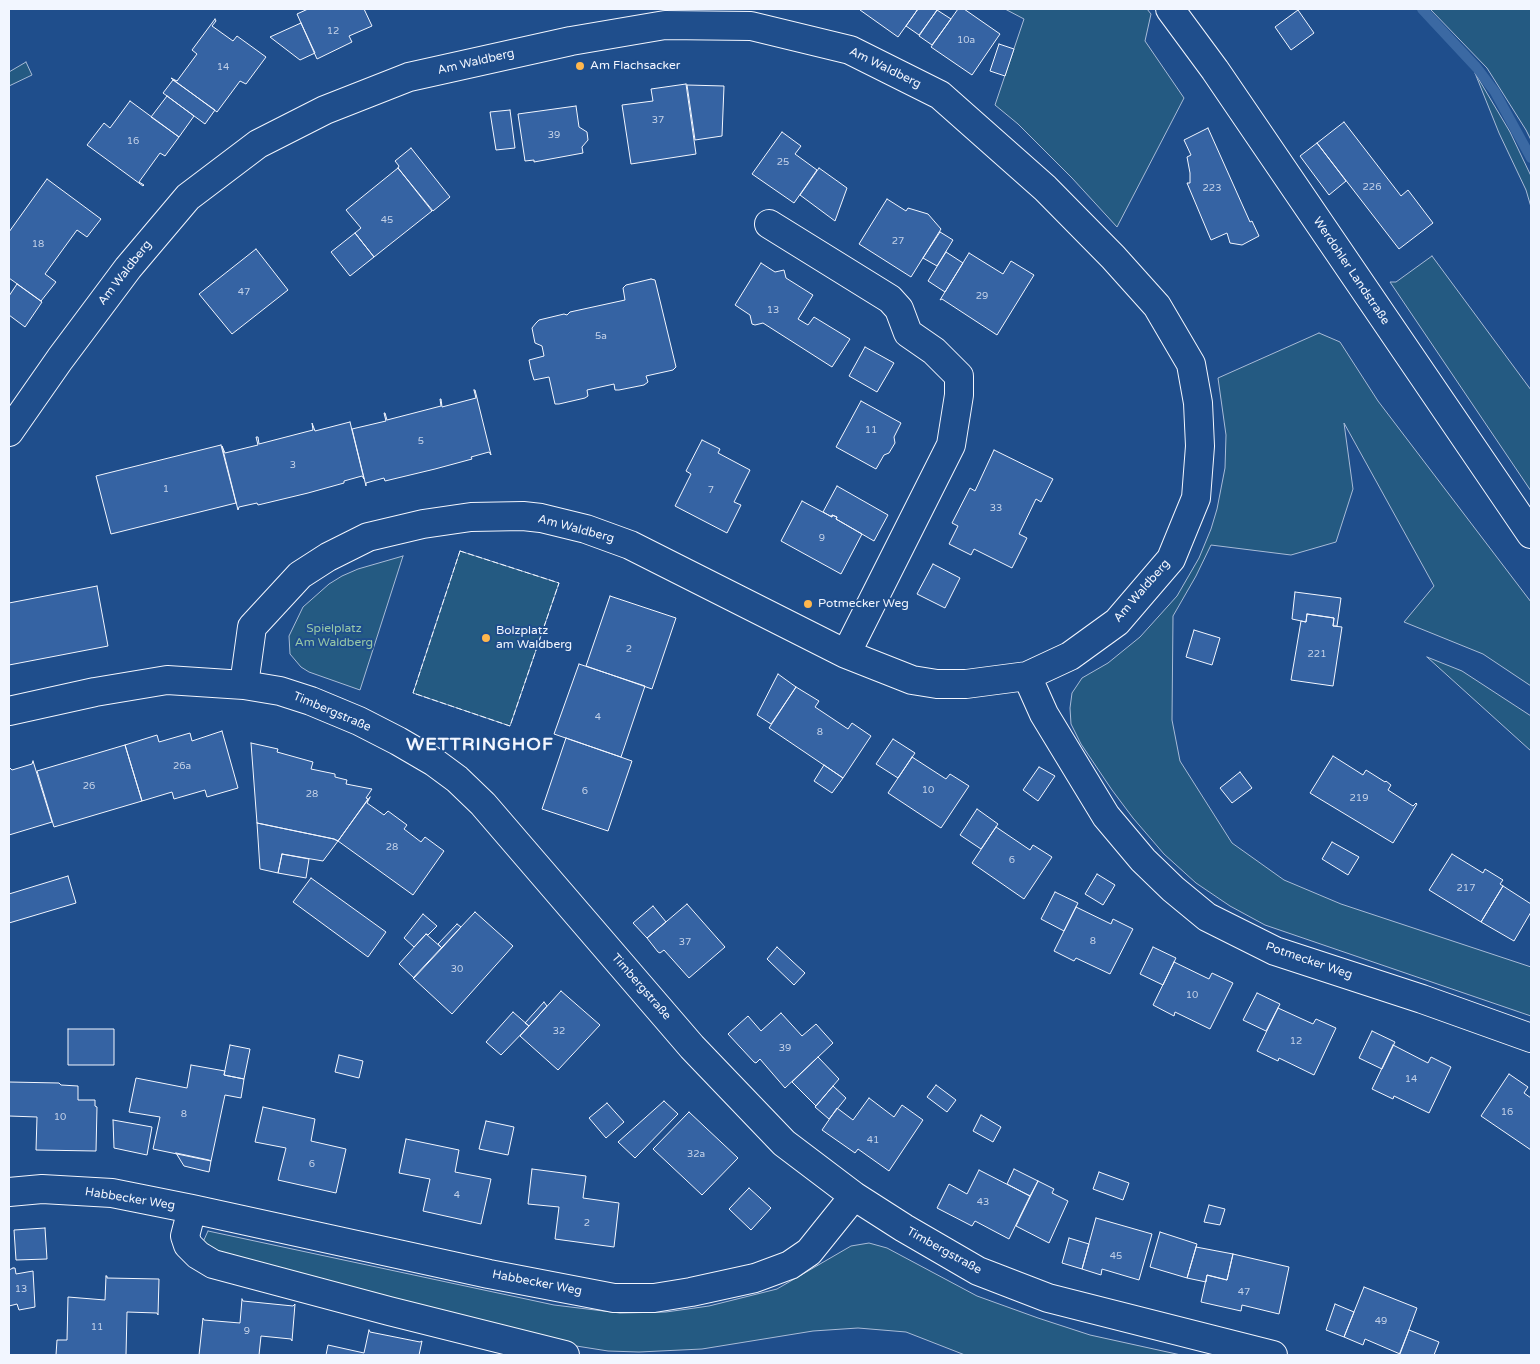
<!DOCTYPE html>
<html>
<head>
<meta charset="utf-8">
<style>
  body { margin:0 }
  #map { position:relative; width:1540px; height:1364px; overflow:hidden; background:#1f4e8c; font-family:"Varela Round",sans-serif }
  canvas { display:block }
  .frame { position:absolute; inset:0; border:10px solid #f2f6ff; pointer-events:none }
</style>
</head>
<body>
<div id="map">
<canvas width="1540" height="1364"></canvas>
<div class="frame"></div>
</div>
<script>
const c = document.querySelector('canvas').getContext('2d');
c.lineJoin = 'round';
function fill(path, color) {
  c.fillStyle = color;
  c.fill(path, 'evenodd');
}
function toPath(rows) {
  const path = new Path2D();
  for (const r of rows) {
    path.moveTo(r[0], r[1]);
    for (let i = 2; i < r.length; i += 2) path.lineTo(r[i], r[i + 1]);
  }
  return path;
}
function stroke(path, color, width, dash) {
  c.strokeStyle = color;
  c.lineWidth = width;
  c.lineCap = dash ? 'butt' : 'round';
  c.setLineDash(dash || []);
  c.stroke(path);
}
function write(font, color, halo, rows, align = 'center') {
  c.font = font + ' "Varela Round",sans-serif';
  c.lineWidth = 4;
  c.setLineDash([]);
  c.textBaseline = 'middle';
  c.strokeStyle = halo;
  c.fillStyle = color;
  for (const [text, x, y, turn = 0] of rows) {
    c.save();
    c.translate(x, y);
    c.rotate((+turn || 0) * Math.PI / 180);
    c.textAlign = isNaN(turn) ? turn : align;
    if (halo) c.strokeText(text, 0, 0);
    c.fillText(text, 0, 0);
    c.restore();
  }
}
const green = toPath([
  [1005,9,1147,9,1151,14,1145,41,1184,98,1117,227,1072,178,1018,124,995,105,1024,19,1005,9],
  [1430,9,1531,9,1531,140,1526,130,1487,68,1430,9],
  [26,62,32,75,9,86,9,72,26,62],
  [1475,73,1510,132,1531,176,1531,207,1526,190,1499,133,1475,73],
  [1432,256,1531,390,1531,491,1390,282,1396,282,1432,256],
  [1319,333,1340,342,1378,401,1531,602,1531,686,1483,654,1404,622,1434,586,1344,423,1353,489,1336,542,1291,555,1211,545,1196,576,1173,616,1172,720,1180,761,1232,843,1284,880,1341,904,1531,967,1531,1016,1265,925,1230,906,1196,883,1164,854,1133,818,1112,790,1081,744,1071,724,1070,708,1072,693,1082,678,1108,663,1140,637,1177,596,1199,558,1211,529,1217,509,1225,468,1226,435,1218,378,1319,333],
  [460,551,559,583,510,726,413,693,460,551],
  [403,556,360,690,309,672,301,667,290,654,289,636,303,607,329,584,342,576,358,569,403,556],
  [1427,657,1462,671,1531,716,1531,751,1427,657],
  [208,1231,554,1305,620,1313,666,1312,709,1306,777,1289,851,1246,869,1243,887,1248,977,1296,1038,1318,1090,1335,1181,1355,965,1355,906,1332,858,1328,813,1331,702,1349,639,1352,608,1351,570,1345,208,1249,203,1242,208,1231]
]);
const stream = toPath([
  [1422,9,1477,68,1495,92,1531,158]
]);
const building = toPath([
  [308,9,364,9,372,26,349,36,352,42,317,59,297,14,308,9],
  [861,9,918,9,898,37,860,10,861,9],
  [918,9,938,9,919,35,906,26,918,9],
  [958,9,964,9,1000,34,972,75,931,47,958,9],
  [937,10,951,19,932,45,919,36,937,10],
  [1298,10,1314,33,1291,50,1275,27,1298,10],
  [215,19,216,21,212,26,233,41,237,36,266,57,246,84,240,81,217,112,171,78,177,81,197,54,192,50,215,19],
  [301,23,315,53,300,60,270,37,301,23],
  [999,44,1014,49,1005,76,990,71,999,44],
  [173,80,215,110,205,124,163,93,173,80],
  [686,84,696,154,631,164,622,105,653,101,651,89,686,84],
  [687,85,724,86,722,136,695,140,687,85],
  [167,96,194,116,179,137,151,117,167,96],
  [130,101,179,137,165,156,160,153,139,182,144,185,143,186,87,145,104,123,110,128,130,101],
  [576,106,579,127,587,132,588,140,582,147,583,153,534,162,534,160,525,161,518,114,576,106],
  [510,110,515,148,496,150,490,112,510,110],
  [1344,122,1401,196,1408,190,1433,223,1399,249,1317,143,1344,122],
  [1208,128,1250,222,1252,221,1259,236,1242,245,1230,243,1227,233,1211,240,1187,183,1190,183,1190,173,1187,157,1191,155,1184,140,1208,128],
  [782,132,801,146,795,154,817,170,794,203,752,174,782,132],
  [1317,143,1346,181,1329,195,1300,156,1317,143],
  [411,148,450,197,433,211,398,168,399,166,395,161,411,148],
  [398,168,432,211,374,257,355,233,361,228,346,210,398,168],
  [819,168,847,188,835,221,800,195,819,168],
  [47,179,101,219,87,237,77,230,45,274,56,282,41,301,9,278,9,232,47,179],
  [887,199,906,211,908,208,928,214,941,229,911,277,859,244,887,199],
  [940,232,953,240,937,266,923,258,940,232],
  [355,233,374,257,350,276,331,252,355,233],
  [256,249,288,290,232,334,199,294,256,249],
  [946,252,963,263,945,292,928,281,946,252],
  [969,253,1003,274,1011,261,1034,275,997,335,942,299,940,300,969,253],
  [761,263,775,272,784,270,786,278,813,295,798,319,808,325,814,317,850,339,832,367,763,323,755,325,752,324,750,315,735,305,761,263],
  [651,279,655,280,676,367,673,370,646,376,648,382,644,385,619,390,615,390,614,384,587,390,588,396,585,398,559,404,555,404,549,377,534,380,531,370,529,360,544,356,542,346,535,343,532,328,536,323,539,320,564,314,567,315,570,312,625,300,623,288,626,285,651,279],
  [17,284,42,302,25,327,9,315,9,296,17,284],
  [865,347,894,363,877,392,849,376,865,347],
  [474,390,475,390,491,455,489,452,471,457,472,459,435,469,385,481,384,478,366,483,366,486,352,429,386,421,384,413,385,413,387,420,441,406,440,399,441,399,442,407,476,398,474,390],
  [861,401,901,423,894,437,895,443,889,453,884,455,876,469,836,447,861,401],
  [350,422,364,479,362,476,344,481,344,483,308,493,258,505,257,503,239,507,238,510,222,446,225,453,258,445,256,437,258,437,259,444,313,430,312,423,315,431,350,422],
  [702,440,720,449,718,453,750,470,734,502,741,505,727,533,675,506,691,474,686,471,702,440],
  [221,445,236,503,111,534,96,476,221,445],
  [994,450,1053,479,1041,502,1036,499,1019,534,1027,538,1012,568,974,549,971,555,949,544,958,526,952,523,970,488,975,491,994,450],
  [837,486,888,515,874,541,836,519,837,517,832,515,832,517,823,512,837,486],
  [802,501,832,517,832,515,837,517,836,519,862,534,841,574,781,541,802,501],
  [933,564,960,578,945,608,917,594,933,564],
  [97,586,108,646,9,665,9,603,97,586],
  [1295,592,1341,598,1337,626,1333,626,1334,618,1307,614,1306,622,1292,619,1295,592],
  [610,596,676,618,652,689,586,666,610,596],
  [1307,614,1334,618,1333,626,1342,627,1333,686,1291,680,1301,621,1306,622,1307,614],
  [1194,630,1220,638,1212,665,1186,657,1194,630],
  [579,664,645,686,621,757,554,734,579,664],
  [778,674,796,687,771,724,757,715,778,674],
  [796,687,819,701,815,707,848,729,852,723,871,736,843,778,769,728,796,687],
  [222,731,238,788,207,797,205,790,174,799,172,792,142,801,125,745,157,735,159,742,190,733,192,741,222,731],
  [566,738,632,761,608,831,542,809,566,738],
  [893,739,915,753,898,778,876,764,893,739],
  [251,743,278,749,277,752,313,762,311,769,335,774,335,777,347,780,346,784,372,789,366,798,368,799,338,841,334,839,257,823,251,743],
  [125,745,142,801,54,827,37,771,125,745],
  [1333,756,1363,775,1366,770,1385,782,1386,781,1391,785,1388,790,1413,806,1416,803,1417,804,1393,843,1310,793,1333,756],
  [912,757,946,779,950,774,969,786,941,828,888,793,912,757],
  [33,761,52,822,9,835,9,770,10,768,12,770,32,764,33,761],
  [824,765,843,778,832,793,814,781,824,765],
  [1039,767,1055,776,1038,801,1023,790,1039,767],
  [1240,772,1252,788,1232,803,1220,788,1240,772],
  [370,797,367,803,384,815,388,811,407,825,404,829,421,842,425,837,444,851,413,895,338,841,370,797],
  [977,809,998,824,981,849,960,835,977,809],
  [257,823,334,839,338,841,323,861,282,854,278,873,260,869,257,823],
  [996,827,1030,850,1033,845,1052,857,1024,899,972,863,996,827],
  [1332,842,1359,857,1348,875,1322,859,1332,842],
  [282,854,309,859,306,878,278,873,282,854],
  [1452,854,1483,873,1485,869,1503,880,1500,884,1503,886,1481,922,1429,890,1452,854],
  [1097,874,1115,885,1103,905,1085,894,1097,874],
  [68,876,76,903,9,923,9,894,68,876],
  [311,878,386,932,368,957,293,902,311,878],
  [1503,886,1531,904,1531,912,1514,941,1481,922,1503,886],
  [1055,892,1078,903,1064,931,1041,919,1055,892],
  [687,904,725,947,689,978,664,950,660,953,658,952,647,938,687,904],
  [653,906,666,922,647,938,633,923,653,906],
  [1076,907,1111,924,1113,919,1133,929,1110,974,1076,958,1074,961,1054,951,1076,907],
  [475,912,513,946,452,1014,413,978,475,912],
  [423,914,437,926,428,935,426,934,414,947,404,938,423,914],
  [457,924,461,927,442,948,438,944,457,924],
  [426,934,442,948,414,978,399,964,426,934],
  [777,947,805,973,794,985,767,959,777,947],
  [1153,947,1176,958,1163,985,1140,974,1153,947],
  [1174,962,1209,979,1212,973,1233,983,1210,1029,1175,1012,1174,1016,1153,1005,1174,962],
  [561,991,600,1025,558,1070,520,1036,561,991],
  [1257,993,1280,1004,1266,1031,1243,1020,1257,993],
  [544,1002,547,1006,529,1026,525,1023,544,1002],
  [1278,1008,1313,1024,1316,1019,1336,1028,1314,1075,1279,1058,1278,1061,1257,1051,1278,1008],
  [513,1012,529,1026,501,1055,486,1042,513,1012],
  [781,1013,802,1036,816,1024,833,1043,785,1088,760,1059,756,1063,754,1062,728,1034,748,1016,761,1031,781,1013],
  [68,1029,114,1029,114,1065,68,1065,68,1029],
  [1372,1031,1395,1042,1382,1069,1359,1058,1372,1031],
  [230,1045,250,1049,244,1079,224,1075,230,1045],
  [1393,1045,1428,1063,1431,1057,1451,1067,1429,1113,1394,1096,1393,1099,1372,1089,1393,1045],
  [339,1055,363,1061,359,1078,335,1072,339,1055],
  [818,1057,839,1079,816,1106,792,1082,818,1057],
  [191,1065,225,1071,224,1075,244,1079,241,1098,225,1095,211,1161,153,1149,160,1117,129,1112,136,1078,187,1088,191,1065],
  [1509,1074,1528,1087,1524,1093,1531,1098,1531,1150,1481,1116,1509,1074],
  [9,1082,59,1083,61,1085,78,1086,78,1100,95,1100,95,1106,97,1107,96,1151,36,1150,37,1117,9,1116,9,1082],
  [936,1085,956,1100,947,1112,927,1097,936,1085],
  [833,1086,846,1098,829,1119,815,1107,833,1086],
  [869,1098,894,1117,902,1105,923,1120,889,1171,858,1149,855,1153,822,1130,837,1108,853,1120,869,1098],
  [664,1101,678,1114,635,1158,618,1142,664,1101],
  [607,1103,624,1122,606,1138,589,1118,607,1103],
  [263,1107,315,1119,311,1141,346,1149,336,1193,278,1180,286,1148,255,1142,263,1107],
  [689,1112,738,1158,702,1195,653,1149,689,1112],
  [981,1115,1001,1127,993,1142,973,1131,981,1115],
  [113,1120,152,1127,147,1155,114,1148,113,1120],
  [486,1121,514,1127,508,1155,479,1149,486,1121],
  [406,1139,459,1150,455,1172,491,1179,481,1224,423,1211,430,1179,399,1173,406,1139],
  [176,1153,209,1160,211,1161,209,1172,184,1166,176,1153],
  [532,1169,586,1176,583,1198,619,1203,614,1247,555,1239,559,1207,528,1204,532,1169],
  [1014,1169,1038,1181,1030,1196,1007,1184,1014,1169],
  [979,1170,1030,1196,1009,1239,975,1221,972,1226,937,1208,949,1184,967,1194,979,1170],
  [1099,1172,1129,1183,1123,1200,1093,1189,1099,1172],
  [1038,1181,1054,1189,1052,1193,1068,1201,1049,1243,1016,1226,1038,1181],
  [749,1188,771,1208,751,1230,729,1209,749,1188],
  [1209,1205,1225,1209,1220,1225,1204,1222,1209,1205],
  [1096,1218,1152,1234,1139,1280,1102,1269,1101,1275,1082,1269,1096,1218],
  [45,1228,47,1259,16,1260,14,1230,45,1228],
  [1160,1232,1197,1244,1187,1278,1150,1267,1160,1232],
  [1069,1238,1089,1244,1082,1269,1062,1263,1069,1238],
  [1196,1247,1233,1254,1227,1280,1207,1275,1206,1282,1187,1278,1196,1247],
  [1233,1254,1289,1267,1279,1314,1242,1305,1241,1311,1201,1302,1207,1275,1227,1280,1233,1254],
  [13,1268,15,1268,16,1274,33,1271,35,1307,19,1310,17,1304,9,1306,9,1270,13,1268],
  [106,1276,107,1276,107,1278,159,1279,158,1315,157,1313,127,1312,126,1355,56,1355,57,1340,67,1340,68,1297,105,1300,106,1276],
  [1364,1287,1417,1308,1400,1354,1365,1339,1363,1345,1344,1337,1364,1287],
  [242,1299,243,1301,293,1306,295,1304,292,1341,291,1339,261,1336,259,1355,199,1355,203,1318,204,1320,240,1323,242,1299],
  [1335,1304,1354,1312,1344,1337,1326,1330,1335,1304],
  [369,1330,370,1332,420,1342,422,1341,419,1355,326,1355,328,1345,364,1353,369,1330],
  [1409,1330,1439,1342,1434,1355,1399,1355,1409,1330]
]);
const minor = toPath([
  [769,224,890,299,899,309,908,333,934,351,959,376,959,395,951,445,846,654],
  [9,432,60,359,128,268,188,197,258,144,325,110,409,77,571,41,665,25,751,26,850,50,940,95,1045,188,1113,257,1157,306,1191,364,1198,403,1200,446,1196,498,1171,559,1117,622,1070,656,1027,676,966,684,937,684,912,680,846,654,630,545,586,529,541,518,523,516,471,517,423,524,368,537,328,557,300,575,252,627,244,685],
  [1027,676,1044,714,1106,816,1143,860,1173,889,1207,917,1275,951,1422,999,1531,1038],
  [9,711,95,692,167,680,244,685,280,691,311,701,359,721,398,741,434,762,457,779,483,804,692,1047,784,1143,854,1196,904,1228,978,1271,1048,1298,1273,1355],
  [9,1192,42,1189,112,1193,192,1209,489,1274,614,1298,654,1298,691,1292,755,1278,790,1265,809,1252,854,1196],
  [192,1209,185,1236,188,1245,198,1255,213,1264,389,1311,565,1355]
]);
const primary = toPath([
  [1170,9,1215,70,1531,534]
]);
const fence = toPath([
  [460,551,559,583,510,726,413,693,460,551]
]);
const markers = [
  [580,66,5,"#ffb74d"],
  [808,604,5,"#ffb74d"],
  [486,638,5,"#ffb74d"]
];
const numberNames = [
  ["12",333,31],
  ["10a",966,40],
  ["14",223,67],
  ["37",658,120],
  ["39",554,135],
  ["16",133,141],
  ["25",783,162],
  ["226",1372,187],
  ["223",1212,188],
  ["45",387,220],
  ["27",898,241],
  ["18",38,244],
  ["47",244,292],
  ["29",982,296],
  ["13",773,310],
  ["5a",601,336],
  ["11",871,430],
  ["5",421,441],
  ["3",293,465],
  ["1",166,489],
  ["7",711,490],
  ["33",996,508],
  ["9",822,538],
  ["2",629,649],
  ["221",1317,654],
  ["4",598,717],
  ["8",820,732],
  ["26a",182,766],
  ["26",89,786],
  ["10",928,790],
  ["6",585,791],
  ["28",312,794],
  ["219",1359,798],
  ["28",392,847],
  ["6",1012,860],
  ["217",1466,888],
  ["8",1093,941],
  ["37",685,942],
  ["30",457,969],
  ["10",1192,995],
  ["32",559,1031],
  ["12",1296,1041],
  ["39",785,1048],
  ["14",1411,1079],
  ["16",1507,1112],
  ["8",184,1114],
  ["10",60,1117],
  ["41",873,1140],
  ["32a",696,1154],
  ["6",312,1164],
  ["4",457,1195],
  ["43",983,1202],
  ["2",587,1223],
  ["45",1116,1256],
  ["13",21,1289],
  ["47",1244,1292],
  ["49",1381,1321],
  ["11",97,1327],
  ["9",247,1331]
];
const streetNames = [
  ["Am Waldberg",476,62,-13],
  ["Am Waldberg",885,68,26],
  ["Werdohler Landstraße",1351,271,56],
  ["Am Waldberg",125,273,-52],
  ["Am Waldberg",576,529,15],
  ["Am Waldberg",1142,591,-49],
  ["Timbergstraße",332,712,23],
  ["Potmecker Weg",1309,961,19],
  ["Timbergstraße",641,987,49],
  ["Habbecker Weg",130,1199,9],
  ["Timbergstraße",944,1251,29],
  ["Habbecker Weg",537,1283,11]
];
const poiNames = [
  ["Am Flachsacker",590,66],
  ["Potmecker Weg",818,604],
  ["Bolzplatz",496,631],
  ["am Waldberg",496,645]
];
const parkNames = [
  ["Spielplatz",334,629],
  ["Am Waldberg",334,643]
];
const districtNames = [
  ["WETTRINGHOF",480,745]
];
fill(green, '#245a82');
stroke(green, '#a8bbd7', 1);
stroke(stream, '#3b69a3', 10);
fill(building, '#3563a3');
stroke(building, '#f2f6ff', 1);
stroke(minor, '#f2f6ff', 30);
stroke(primary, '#f2f6ff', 30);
stroke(minor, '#1f4e8c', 28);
stroke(primary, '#1f4e8c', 28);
stroke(fence, '#f2f6ff', 1, [6, 2.5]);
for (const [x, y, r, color] of markers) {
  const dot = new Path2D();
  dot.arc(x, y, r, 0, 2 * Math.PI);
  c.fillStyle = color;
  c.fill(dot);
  stroke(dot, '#1f4e8c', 2);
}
write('10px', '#c3d1e8', null, numberNames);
write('12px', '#f2f6ff', '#1f4e8c', streetNames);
write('12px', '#f2f6ff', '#1f4e8c', poiNames, 'left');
write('12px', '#97c8a6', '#1f4e8c', parkNames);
c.letterSpacing = '1px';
write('bold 18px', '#f2f6ff', '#1f4e8c', districtNames);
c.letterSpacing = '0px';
</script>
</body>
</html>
